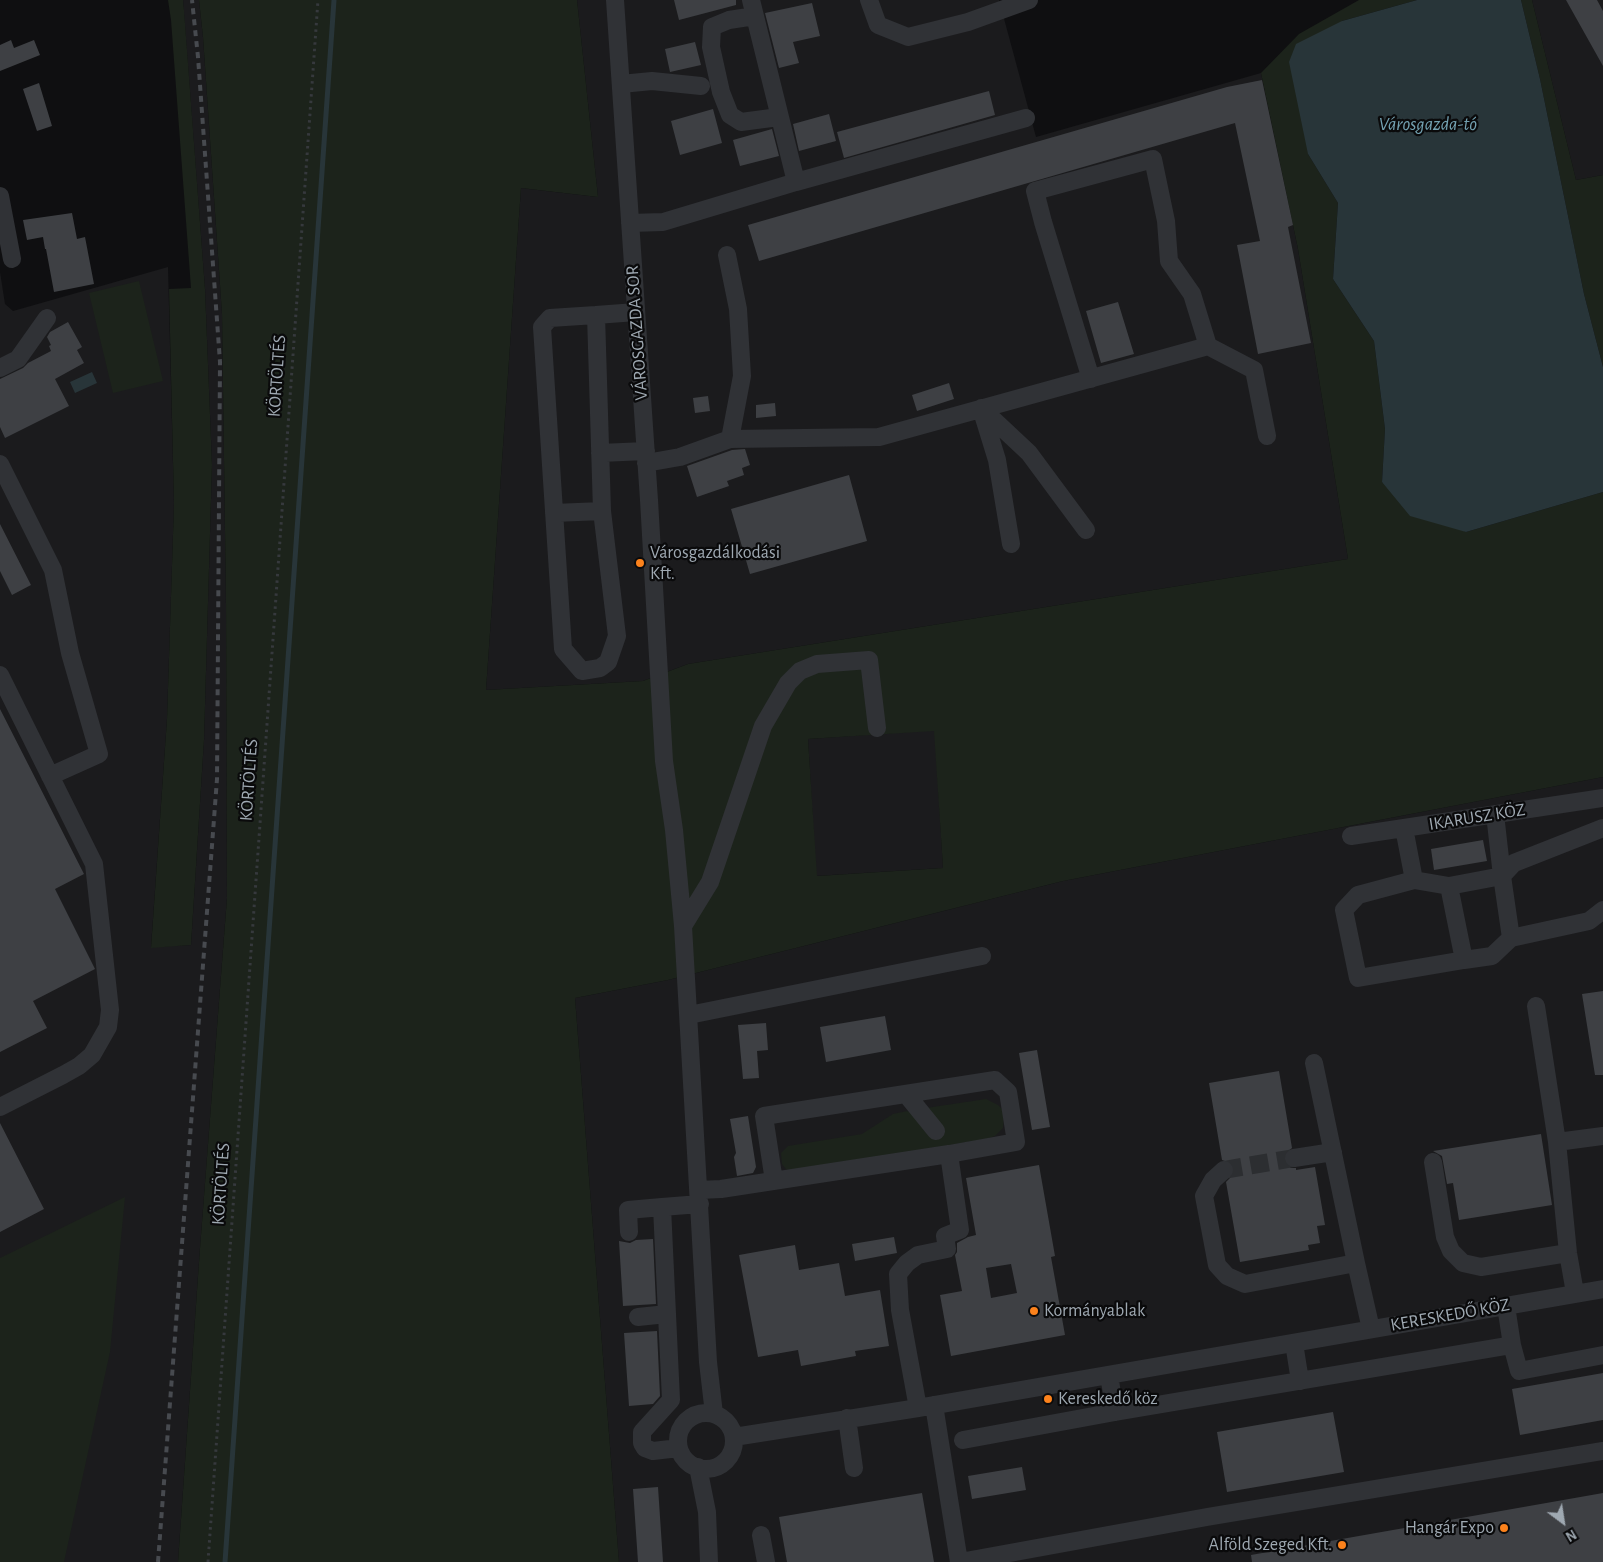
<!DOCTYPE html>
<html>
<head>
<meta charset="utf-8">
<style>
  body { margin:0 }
  #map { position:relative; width:1603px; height:1562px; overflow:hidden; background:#0f0f11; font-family:"Alegreya Sans",sans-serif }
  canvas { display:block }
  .north { position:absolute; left:1538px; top:1497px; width:50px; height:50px; -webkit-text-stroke:4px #0a0a0b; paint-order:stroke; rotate:149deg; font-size:14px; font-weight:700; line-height:20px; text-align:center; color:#9fa9b2 }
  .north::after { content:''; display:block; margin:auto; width:18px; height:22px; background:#9fa9b2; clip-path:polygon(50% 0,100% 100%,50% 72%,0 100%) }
</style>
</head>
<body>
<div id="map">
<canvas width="1603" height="1562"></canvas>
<div class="north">N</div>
</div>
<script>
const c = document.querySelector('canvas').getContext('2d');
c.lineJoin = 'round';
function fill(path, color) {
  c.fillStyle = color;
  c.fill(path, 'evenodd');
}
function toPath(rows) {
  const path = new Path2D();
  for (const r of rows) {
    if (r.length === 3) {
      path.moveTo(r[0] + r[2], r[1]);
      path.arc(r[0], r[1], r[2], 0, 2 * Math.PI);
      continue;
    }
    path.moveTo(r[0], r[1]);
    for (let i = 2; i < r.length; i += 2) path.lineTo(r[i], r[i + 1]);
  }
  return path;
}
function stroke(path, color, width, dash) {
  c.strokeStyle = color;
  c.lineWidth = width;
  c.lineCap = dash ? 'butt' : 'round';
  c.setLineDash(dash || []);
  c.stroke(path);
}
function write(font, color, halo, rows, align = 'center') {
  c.font = font + ' "Alegreya Sans",sans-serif';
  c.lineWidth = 4.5;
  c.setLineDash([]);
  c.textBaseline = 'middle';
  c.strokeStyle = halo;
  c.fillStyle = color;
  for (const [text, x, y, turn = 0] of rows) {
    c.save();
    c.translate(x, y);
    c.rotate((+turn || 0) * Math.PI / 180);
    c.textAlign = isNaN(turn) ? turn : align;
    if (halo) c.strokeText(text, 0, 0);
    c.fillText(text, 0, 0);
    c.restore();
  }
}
const built = toPath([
  [183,0,199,0,203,37,222,314,226,603,227,898,200,1248,178,1562,0,1562,0,272,5,304,13,311,168,267,174,504,167,719,151,947,191,945,204,740,212,465,205,289],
  [577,0,999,0,1036,137,1261,73,1298,249,1348,559,688,664,643,681,486,690,521,188,598,197],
  [1532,0,1603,0,1603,175,1576,180],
  [935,730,943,868,816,876,808,739],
  [1603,777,1603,1562,619,1562,575,998,668,980,1063,881]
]);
const green = toPath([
  [168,0,183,0,184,10,205,289,212,465,204,740,191,945,151,948,167,719,174,504,169,289,191,288,171,20],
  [199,0,577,0,598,197,521,188,486,690,643,681,688,664,1348,559,1298,249,1261,73,1299,34,1359,0,1417,0,1342,21,1308,154,1338,203,1333,279,1374,341,1385,429,1382,482,1466,532,1603,492,1603,777,1063,881,668,980,575,998,619,1562,178,1562,200,1248,227,898,226,603,222,314,203,37],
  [934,731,943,868,817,876,808,739],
  [1521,0,1532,0,1576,180,1603,175,1603,367,1584,294,1540,79],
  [139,281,163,381,113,393,89,293],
  [986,1099,998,1105,1002,1109,1004,1117,1003,1128,995,1136,986,1139,793,1171,786,1169,782,1164,781,1153,788,1146,862,1134,893,1114,907,1111,918,1115,926,1108],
  [125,1197,110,1352,64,1562,0,1562,0,1258]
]);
const water = toPath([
  [1417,0,1521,0,1540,79,1584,294,1603,367,1603,492,1466,532,1410,516,1382,482,1385,429,1374,341,1333,279,1338,203,1308,154,1289,62,1296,44,1342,21],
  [92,372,97,383,75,393,70,382]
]);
const stream = toPath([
  [225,1562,334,0]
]);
const building = toPath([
  [674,0,736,0,736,5,679,20],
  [1566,0,1597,0,1603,11,1603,66],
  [812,3,820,36,793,42,799,63,779,68,765,13],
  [11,40,14,48,34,40,40,55,0,71,0,45],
  [695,42,701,65,670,72,665,49],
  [1262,80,1293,225,1288,227,1311,343,1258,354,1237,245,1260,241,1235,123,759,261,748,225,1227,87],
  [39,83,52,126,37,131,23,89],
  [989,91,995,115,844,158,837,132],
  [713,109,722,143,680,155,671,121],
  [829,114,836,141,799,151,793,124],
  [772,129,779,156,740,166,733,140],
  [72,213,77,239,85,237,94,284,54,292,46,249,45,249,43,237,27,240,23,220],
  [1118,302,1134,354,1101,363,1086,311],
  [68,322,82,347,77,350,84,363,55,379,69,406,5,438,0,427,0,379,23,368,28,363,51,351,49,346,51,345,47,337,50,332],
  [949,383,954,399,917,411,912,395],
  [708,396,710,411,695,413,693,398],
  [775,403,776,416,756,418,756,405],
  [745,449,750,465,742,468,744,475,727,481,729,486,697,497,687,466,732,450],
  [849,475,867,541,750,574,731,509],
  [0,524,31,585,12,595,0,571],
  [0,709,84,874,55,889,95,969,33,1001,47,1028,0,1052],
  [1483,840,1487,861,1434,870,1431,849],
  [1603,991,1603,1075,1595,1075,1582,994],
  [885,1016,891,1050,826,1062,820,1027],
  [766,1023,768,1050,757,1051,759,1078,743,1079,738,1025],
  [1037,1050,1050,1127,1032,1130,1019,1053],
  [1279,1071,1292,1148,1284,1154,1284,1160,1286,1165,1291,1168,1296,1168,1296,1170,1315,1167,1325,1225,1317,1226,1320,1243,1308,1245,1309,1250,1240,1262,1226,1182,1234,1174,1234,1168,1231,1163,1222,1160,1209,1083],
  [748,1116,756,1167,753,1173,737,1176,734,1157,736,1153,730,1119],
  [0,1123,44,1209,0,1232],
  [1541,1134,1552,1205,1459,1220,1453,1183,1447,1184,1442,1156,1433,1151],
  [1039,1165,1055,1256,1051,1257,1065,1335,951,1356,940,1295,962,1291,955,1255,957,1252,957,1243,968,1237,976,1235,966,1178],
  [1011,1264,1017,1293,991,1298,986,1268],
  [894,1237,897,1253,855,1261,852,1244],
  [653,1239,656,1304,623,1306,619,1241,630,1243,636,1240],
  [795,1245,799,1270,839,1263,845,1296,880,1290,889,1346,855,1351,856,1356,801,1366,798,1350,758,1357,739,1255],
  [657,1331,660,1396,653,1404,629,1406,624,1333],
  [1603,1373,1603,1420,1520,1435,1512,1389],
  [1333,1412,1344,1472,1227,1492,1217,1432],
  [1022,1467,1026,1490,972,1499,968,1476],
  [658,1487,663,1562,638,1562,633,1489],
  [922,1493,934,1562,787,1562,779,1517],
  [1603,1493,1603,1562,1252,1562,1251,1555]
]);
const minorTunnel = toPath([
  [1224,1170,1294,1158]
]);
const path = toPath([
  [208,1562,318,0]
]);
const minor = toPath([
  [615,0,649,500,664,761,674,830,683,926,708,1362,714,1414],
  [869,0,878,25,908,37,968,22,1029,0],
  [755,16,729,20,712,27,711,47,721,92,730,115,741,122,779,117],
  [621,84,652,81,701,86],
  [796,182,1026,118],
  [0,196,12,259],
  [630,223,663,222,796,182,751,0],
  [727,255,738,309,742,376,730,439],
  [596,315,602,511,617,636,608,662,600,668,582,671,563,649,542,327,550,318,596,315],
  [596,315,636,312],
  [1208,346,1254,370,1267,436],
  [0,368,18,359,47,318],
  [600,453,646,451],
  [646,463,680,457,730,439,879,437,1208,346,1192,294,1169,261,1166,221,1153,159,1035,191,1043,222,1091,379],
  [0,464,53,570,70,653,99,754,50,776],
  [554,513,602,511],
  [1011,544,997,460,981,408,1029,453,1086,530],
  [0,675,94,864,110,1010,108,1027,92,1055,79,1066,63,1075,0,1107],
  [1404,828,1414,880,1449,886,1464,960,1492,956,1511,938,1502,876,1514,863,1603,828],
  [1351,836,1603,798],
  [1414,880,1358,895,1344,910,1358,978,1464,960],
  [1449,886,1502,876,1495,814],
  [683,926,710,882,763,726,788,683,800,671,817,664,869,660,877,728],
  [1511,938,1589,921,1603,910],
  [1536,1006,1557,1142,1568,1253,1575,1293],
  [689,1015,982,956],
  [1314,1063,1356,1263,1371,1329],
  [906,1094,936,1131],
  [1557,1142,1603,1136],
  [1294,1158,1333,1152],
  [1433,1162,1445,1237,1451,1251,1463,1263,1481,1267,1568,1253],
  [1224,1170,1213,1180,1204,1196,1217,1265,1227,1276,1245,1284,1356,1263],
  [699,1190,721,1189,949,1154,1016,1142,1008,1092,995,1080,764,1116,774,1181],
  [629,1232,628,1210,662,1207],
  [1506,1306,1512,1345,1519,1371,1603,1355],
  [638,1317,667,1314],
  [1294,1343,1300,1381],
  [1109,1375,1115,1412],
  [934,1405,959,1562],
  [918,1408,900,1310,898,1274,907,1263,918,1255,947,1249,945,1236,960,1230,949,1154],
  [706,1441,28],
  [847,1418,854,1468],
  [734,1437,918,1408,1603,1289],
  [963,1440,1115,1412,1512,1345],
  [679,1448,653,1451,645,1448,642,1443,642,1432,671,1400,662,1207,700,1204],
  [698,1467,707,1512,709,1562],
  [761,1535,766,1562],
  [960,1562,1207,1517,1603,1451]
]);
const rail = toPath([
  [158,1562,217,779,220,362,198,57,192,0]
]);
const markers = [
  [640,563,5,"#fc821c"],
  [1034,1311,5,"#fc821c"],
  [1048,1399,5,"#fc821c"],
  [1504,1528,5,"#fc821c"],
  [1342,1545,5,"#fc821c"]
];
const streetNames = [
  ["VÁROSGAZDA SOR",637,333,-94],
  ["KÖRTÖLTÉS",277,376,-86],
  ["KÖRTÖLTÉS",249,780,-86],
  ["IKARUSZ KÖZ",1477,817,-9],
  ["KÖRTÖLTÉS",221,1184,-86],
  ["KERESKEDŐ KÖZ",1450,1315,-10]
];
const poiNames = [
  ["Városgazdálkodási",650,553],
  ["Kft.",650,574],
  ["Kormányablak",1044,1311],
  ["Kereskedő köz",1058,1399],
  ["Hangár Expo",1494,1528,"right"],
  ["Alföld Szeged Kft.",1332,1545,"right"]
];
const waterNames = [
  ["Városgazda-tó",1428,124]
];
fill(built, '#1b1b1d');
fill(green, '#1c231b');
fill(water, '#283539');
stroke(stream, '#283539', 5);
fill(building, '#3e4044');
stroke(minorTunnel, '#2c2e31', 18, [18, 9]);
stroke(path, '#36393d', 3, [2.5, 4]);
stroke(minor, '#303236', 18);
stroke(rail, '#474a4f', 4, [6, 5]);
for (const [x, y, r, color] of markers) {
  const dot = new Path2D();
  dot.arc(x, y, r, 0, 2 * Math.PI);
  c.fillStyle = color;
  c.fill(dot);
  stroke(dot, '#0a0a0b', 2);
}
write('18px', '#9fa9b2', '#0a0a0b', streetNames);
write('18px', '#9fa9b2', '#0a0a0b', poiNames, 'left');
write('italic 19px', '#73a1b1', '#0a0a0b', waterNames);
</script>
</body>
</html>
